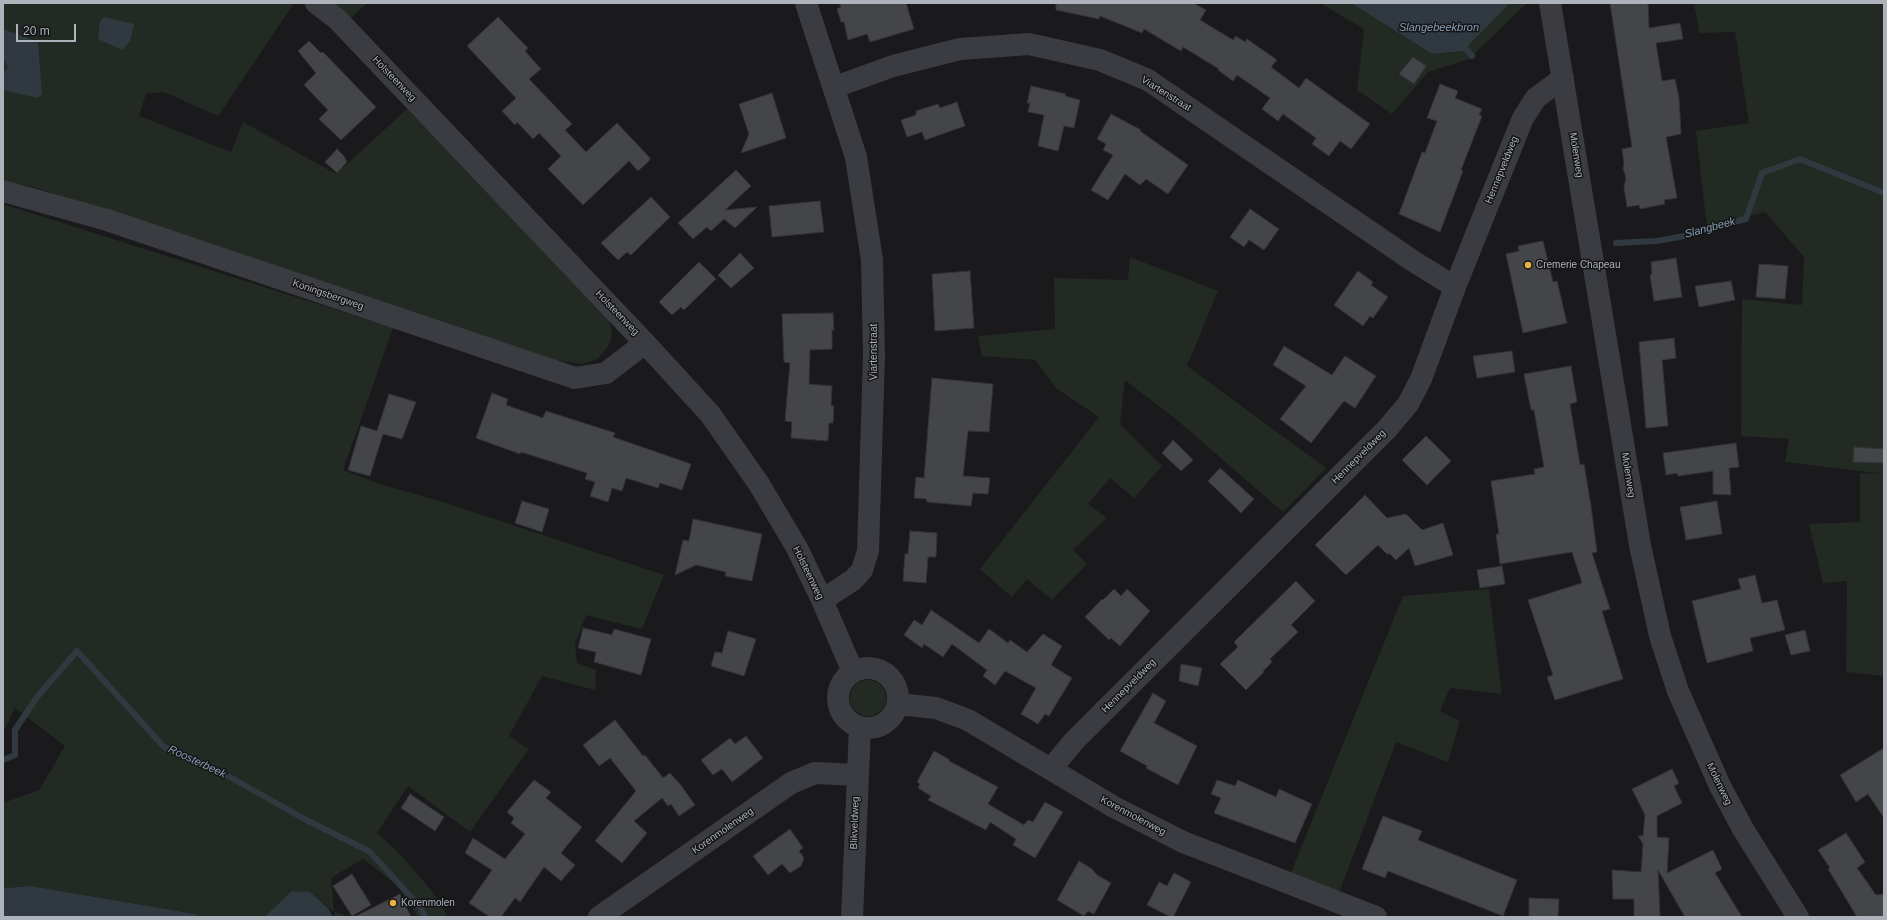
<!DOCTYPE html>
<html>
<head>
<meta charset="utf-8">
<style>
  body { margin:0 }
  #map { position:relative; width:1887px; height:920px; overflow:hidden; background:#1a1a1c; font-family:Helvetica,sans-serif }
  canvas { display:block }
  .frame { position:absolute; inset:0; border:4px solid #adb2bb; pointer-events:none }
  .scale { position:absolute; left:16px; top:24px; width:60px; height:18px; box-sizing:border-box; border:2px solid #adb2bb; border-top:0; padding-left:5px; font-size:12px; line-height:14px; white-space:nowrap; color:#adb2bb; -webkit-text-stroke:3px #151517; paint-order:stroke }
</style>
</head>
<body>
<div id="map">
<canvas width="1887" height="920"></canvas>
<div class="frame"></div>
<div class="scale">20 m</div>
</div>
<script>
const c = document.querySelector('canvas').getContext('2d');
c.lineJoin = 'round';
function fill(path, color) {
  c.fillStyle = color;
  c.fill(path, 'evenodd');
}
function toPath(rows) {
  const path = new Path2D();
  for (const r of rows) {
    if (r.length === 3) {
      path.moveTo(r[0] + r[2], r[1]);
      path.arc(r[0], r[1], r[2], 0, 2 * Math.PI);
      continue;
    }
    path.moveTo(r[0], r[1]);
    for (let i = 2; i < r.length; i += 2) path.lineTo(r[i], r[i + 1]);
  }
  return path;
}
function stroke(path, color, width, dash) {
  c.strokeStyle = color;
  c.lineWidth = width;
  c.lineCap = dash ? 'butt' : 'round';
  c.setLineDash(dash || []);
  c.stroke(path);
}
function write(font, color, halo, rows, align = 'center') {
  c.font = font + ' Helvetica,sans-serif';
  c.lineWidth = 3;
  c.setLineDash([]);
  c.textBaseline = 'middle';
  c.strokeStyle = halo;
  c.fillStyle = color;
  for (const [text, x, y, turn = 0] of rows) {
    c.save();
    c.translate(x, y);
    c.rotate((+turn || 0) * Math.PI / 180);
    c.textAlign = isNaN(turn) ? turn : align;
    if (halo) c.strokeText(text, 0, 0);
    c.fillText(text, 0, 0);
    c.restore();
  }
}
const green = toPath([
  [3,3,294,3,218,116,164,92,146,94,139,116,231,152,243,122,336,174,407,109,606,314,612,329,611,341,604,352,597,359,583,364,555,360,201,244,37,188,3,180],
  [332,3,367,3,350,19],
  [1320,3,1351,3,1432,54,1463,51,1510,3,1527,3,1469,59,1428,72,1392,114,1357,90,1364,29],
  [1694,3,1884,3,1884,474,1785,462,1789,439,1741,436,1742,299,1802,305,1804,257,1765,212,1707,227,1696,131,1749,123,1735,32,1699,33],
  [3,204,393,328,343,470,380,484,443,502,664,575,642,629,586,615,575,644,577,663,596,670,595,690,542,676,509,736,529,749,470,832,408,786,377,833,398,852,432,891,448,917,418,917,398,886,363,859,331,878,334,912,343,914,345,917,334,917,334,912,310,892,292,891,264,917,199,917,195,914,31,886,5,888,3,890,3,803,39,790,65,746,15,708,3,733],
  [1130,257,1218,291,1187,366,1326,468,1283,512,1177,420,1125,380,1120,424,1162,466,1134,498,1110,478,1088,504,1107,518,1073,550,1087,564,1052,600,1027,579,1012,597,980,569,1099,417,1057,389,1035,360,982,356,978,336,1055,329,1054,278,1128,280],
  [1860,473,1884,474,1884,676,1846,672,1847,581,1823,583,1809,524,1860,522],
  [1489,589,1502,694,1450,688,1440,711,1460,721,1448,762,1396,742,1339,893,1290,875,1403,596],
  [868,698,18]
]);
const water = toPath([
  [1351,3,1510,3,1463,51,1432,54],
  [104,17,134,24,130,41,122,50,98,39,100,21],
  [3,29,38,42,42,94,37,98,3,90,3,73,8,67,3,58],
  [31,886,195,914,199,917,3,917,3,890,5,888],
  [292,891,310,892,328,908,333,917,264,917]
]);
const stream = toPath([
  [1461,43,1472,56],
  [1616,243,1657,241,1684,236,1697,231,1746,219,1762,173,1800,159,1884,193],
  [3,760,15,755,15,730,37,697,77,651,164,747,228,776,308,821,369,851,421,908,425,917]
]);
const building = toPath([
  [839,3,906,3,914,29,870,42,867,34,848,40,844,22,841,22,837,9,841,7,839,3],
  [1056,3,1193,3,1206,10,1200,20,1233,40,1236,36,1245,42,1247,39,1277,60,1271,67,1299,88,1306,78,1370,124,1351,149,1340,141,1329,156,1312,144,1316,138,1283,114,1278,121,1262,109,1270,98,1237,75,1233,81,1218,70,1219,69,1183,47,1181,51,1144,29,1142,33,1100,16,1099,19,1056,10,1056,3],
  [1610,3,1648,3,1649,28,1680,23,1683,39,1656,43,1662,81,1675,79,1679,98,1681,134,1666,137,1677,198,1664,200,1665,204,1640,209,1639,205,1627,207,1624,187,1626,178,1623,168,1624,163,1622,149,1632,147,1610,3],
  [498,17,528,48,525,51,541,69,529,79,572,124,565,130,586,152,617,123,650,158,649,161,638,171,629,161,583,205,548,169,561,156,539,133,533,139,517,122,515,125,502,111,516,98,467,46,498,17],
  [309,41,321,53,323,52,376,107,341,140,319,119,328,110,304,85,316,73,298,51,309,41],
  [1413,57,1426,66,1414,84,1399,74,1413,57],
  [1440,84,1458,91,1455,98,1482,109,1479,115,1482,116,1461,170,1463,171,1440,232,1399,214,1422,152,1425,153,1437,121,1427,118,1440,84],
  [1031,86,1066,94,1065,96,1080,100,1074,128,1064,126,1058,151,1038,146,1044,115,1028,112,1030,103,1027,103,1031,86],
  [772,93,786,138,741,153,749,134,739,104,772,93],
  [957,102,965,126,925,140,922,132,907,137,901,120,916,115,916,111,938,104,940,108,957,102],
  [1111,114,1141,130,1140,131,1188,165,1168,194,1146,179,1140,185,1125,174,1108,200,1091,190,1113,155,1103,150,1106,144,1097,139,1111,114],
  [337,149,344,156,347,162,337,173,325,162,337,149],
  [736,170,751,186,725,210,757,207,735,228,724,219,711,231,707,227,693,239,678,223,736,170],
  [651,197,670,217,631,255,627,252,618,260,601,243,651,197],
  [820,201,824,232,772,237,769,206,820,201],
  [1250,209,1279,229,1264,250,1249,240,1244,247,1230,237,1250,209],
  [1543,241,1553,282,1557,281,1567,323,1523,333,1506,254,1519,251,1518,246,1543,241],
  [740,253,754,268,731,288,718,275,740,253],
  [1676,258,1682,297,1654,301,1650,275,1652,274,1651,262,1676,258],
  [699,262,716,279,684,310,681,307,672,315,659,302,699,262],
  [1759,264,1788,266,1785,299,1756,297,1759,264],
  [970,271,974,328,935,331,932,274,970,271],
  [1358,271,1373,282,1371,285,1388,297,1373,318,1370,316,1363,326,1334,305,1358,271],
  [1731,281,1735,300,1699,307,1695,286,1731,281],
  [833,313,834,330,832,330,832,349,810,350,809,384,832,386,831,406,834,406,833,423,829,423,828,441,791,438,792,422,785,421,790,363,784,362,782,314,833,313],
  [1674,338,1676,358,1662,360,1668,426,1646,428,1639,342,1674,338],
  [1284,346,1332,375,1345,356,1376,376,1355,408,1344,401,1311,443,1280,419,1306,386,1273,365,1284,346],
  [1512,351,1515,372,1477,378,1473,356,1512,351],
  [1571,366,1577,402,1570,404,1580,465,1584,464,1591,506,1597,552,1592,553,1610,609,1602,611,1623,679,1555,700,1547,677,1553,675,1528,600,1582,583,1572,552,1500,564,1496,534,1499,534,1491,481,1535,474,1534,469,1544,467,1534,410,1531,410,1524,374,1571,366],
  [932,378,993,384,989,432,968,431,963,476,990,478,988,494,973,493,971,506,927,502,926,499,914,498,916,477,924,478,932,378],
  [492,393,508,399,506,405,543,418,546,411,615,433,613,437,691,464,682,490,660,483,658,488,626,478,622,491,612,488,608,502,590,496,595,482,585,479,587,473,521,452,520,454,476,438,492,393],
  [389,394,416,402,402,439,383,434,370,476,348,470,361,426,377,431,389,394],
  [1426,436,1451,461,1427,485,1402,460,1426,436],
  [1173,440,1193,460,1181,471,1162,453,1173,440],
  [1736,443,1739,467,1729,468,1731,495,1713,494,1713,471,1678,476,1677,473,1666,475,1663,453,1736,443],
  [1854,447,1884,449,1884,463,1853,462,1854,447],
  [1220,468,1254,499,1241,513,1208,481,1220,468],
  [1365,495,1387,518,1406,514,1422,530,1443,523,1453,555,1415,566,1409,548,1396,560,1389,553,1388,555,1378,545,1346,575,1315,545,1365,495],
  [522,501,549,509,542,532,515,523,522,501],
  [1717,501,1722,534,1686,540,1680,507,1717,501],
  [693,519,762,534,752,581,725,576,726,572,696,565,675,575,683,540,689,541,693,519],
  [910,531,937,533,936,557,928,557,926,583,903,581,905,554,908,554,910,531],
  [1502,566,1505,584,1480,588,1477,570,1502,566],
  [1755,575,1762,603,1777,600,1785,630,1750,638,1753,651,1707,663,1692,601,1741,589,1738,579,1755,575],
  [1296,581,1315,601,1291,625,1298,632,1270,659,1272,662,1263,671,1264,672,1246,690,1220,664,1238,647,1234,642,1296,581],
  [1114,589,1121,596,1127,589,1150,611,1120,646,1111,638,1109,640,1085,617,1102,599,1103,600,1114,589],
  [931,610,979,643,989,629,1008,643,1010,640,1027,652,1043,634,1062,646,1051,665,1072,678,1049,716,1045,714,1038,724,1021,714,1036,688,1005,671,995,685,983,676,987,670,952,644,943,657,924,644,922,648,904,635,914,620,922,625,931,610],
  [583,628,612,635,614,629,651,639,641,675,594,662,596,652,578,648,583,628],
  [1805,630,1810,651,1791,655,1785,635,1805,630],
  [728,631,756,639,744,676,711,666,715,652,722,653,728,631],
  [1181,664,1202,668,1198,686,1179,681,1181,664],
  [1153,693,1166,701,1154,723,1197,746,1178,785,1146,768,1147,766,1120,751,1153,693],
  [615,720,643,756,645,755,663,778,670,773,680,784,695,805,679,816,671,804,668,806,662,798,634,821,647,833,622,863,595,841,636,791,610,758,599,766,583,745,615,720],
  [746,736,763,758,732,782,722,769,713,775,701,760,730,738,735,744,746,736],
  [1884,748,1884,818,1868,794,1856,802,1840,775,1884,748],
  [934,751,950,760,949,761,998,787,988,804,1024,825,1028,820,1033,822,1045,802,1063,812,1035,858,1013,845,1016,839,990,822,986,830,928,800,931,796,918,788,920,784,917,782,934,751],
  [1672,769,1679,783,1674,786,1682,803,1657,816,1657,837,1669,838,1667,873,1713,850,1722,869,1715,873,1742,917,1685,917,1658,870,1660,917,1634,917,1634,899,1613,899,1612,870,1641,872,1643,844,1638,836,1643,836,1645,815,1632,789,1672,769],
  [534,780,551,792,546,798,582,827,561,853,575,865,561,881,544,867,520,902,515,898,501,917,490,917,469,903,492,870,465,853,473,838,505,859,525,834,511,823,514,818,507,812,534,780],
  [1217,780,1235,786,1238,780,1276,797,1279,789,1312,804,1295,843,1214,813,1221,798,1211,794,1217,780],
  [410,794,444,817,435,831,401,808,410,794],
  [1383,816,1422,831,1418,840,1517,880,1503,916,1388,871,1385,878,1362,869,1383,816],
  [790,829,803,848,799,851,804,858,801,866,790,873,782,864,768,875,753,856,790,829],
  [1846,833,1865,862,1857,868,1876,895,1884,894,1884,917,1857,917,1828,869,1830,868,1818,850,1846,833],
  [1079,861,1092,869,1097,875,1111,883,1094,914,1088,911,1084,916,1057,900,1079,861],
  [1174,873,1191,882,1173,917,1171,917,1147,905,1159,882,1167,886,1174,873],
  [352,874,371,905,352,916,333,886,352,874],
  [400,894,411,917,354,917,400,894],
  [1529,898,1559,899,1558,917,1529,917,1529,898]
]);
const minor = toPath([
  [316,3,337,19,645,343,710,414,759,484,797,548,822,600,853,672],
  [806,3,856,157,872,260,874,355,868,551,862,570,853,580,822,600],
  [835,87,893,66,960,49,1029,44,1100,60,1148,80,1413,261,1455,287],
  [3,191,107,220,575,378,606,373,645,343],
  [868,698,30],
  [898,704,936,708,968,720,1114,807,1183,842,1376,917],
  [1051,769,1074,741,1387,429,1408,404,1421,379,1455,287,1523,118,1536,98,1563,78],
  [599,917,791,783,815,773,857,775],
  [852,917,860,728]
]);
const tertiary = toPath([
  [1550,3,1640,545,1660,636,1678,691,1720,786,1743,829,1798,917]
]);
const markers = [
  [1528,265,4,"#eab244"],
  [393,903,4,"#eab244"]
];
const streetNames = [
  ["Holsteenweg",394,79,46],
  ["Viartenstraat",1166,94,32],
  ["Molenweg",1576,155,81],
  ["Hennepveldweg",1502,170,-68],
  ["Koningsbergweg",328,295,19],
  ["Holsteenweg",617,313,46],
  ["Viartenstraat",874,352,-90],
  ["Hennepveldweg",1359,457,-45],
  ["Molenweg",1628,475,81],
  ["Holsteenweg",808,573,64],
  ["Hennepveldweg",1129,686,-45],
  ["Molenweg",1719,784,64],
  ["Korenmolenweg",1133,816,28],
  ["Blikveldweg",855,823,-88],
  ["Korenmolenweg",723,831,-35]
];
const poiNames = [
  ["Cremerie Chapeau",1536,265],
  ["Korenmolen",401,903]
];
const waterNames = [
  ["Slangebeekbron",1439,28],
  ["Slangbeek",1710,228,-15],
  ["Roosterbeek",197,762,25]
];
fill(green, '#222a23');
fill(water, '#303940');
stroke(stream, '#303940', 6);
fill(building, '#444549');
stroke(building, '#343438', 1);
stroke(minor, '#3b3c41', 22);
stroke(tertiary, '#3b3c41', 22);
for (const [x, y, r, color] of markers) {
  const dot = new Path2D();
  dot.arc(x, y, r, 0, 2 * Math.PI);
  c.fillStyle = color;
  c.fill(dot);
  stroke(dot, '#151517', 1.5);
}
write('10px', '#adb2bb', '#151517', streetNames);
write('10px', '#adb2bb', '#151517', poiNames, 'left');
write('italic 11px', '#879fb4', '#151517', waterNames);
</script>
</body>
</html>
